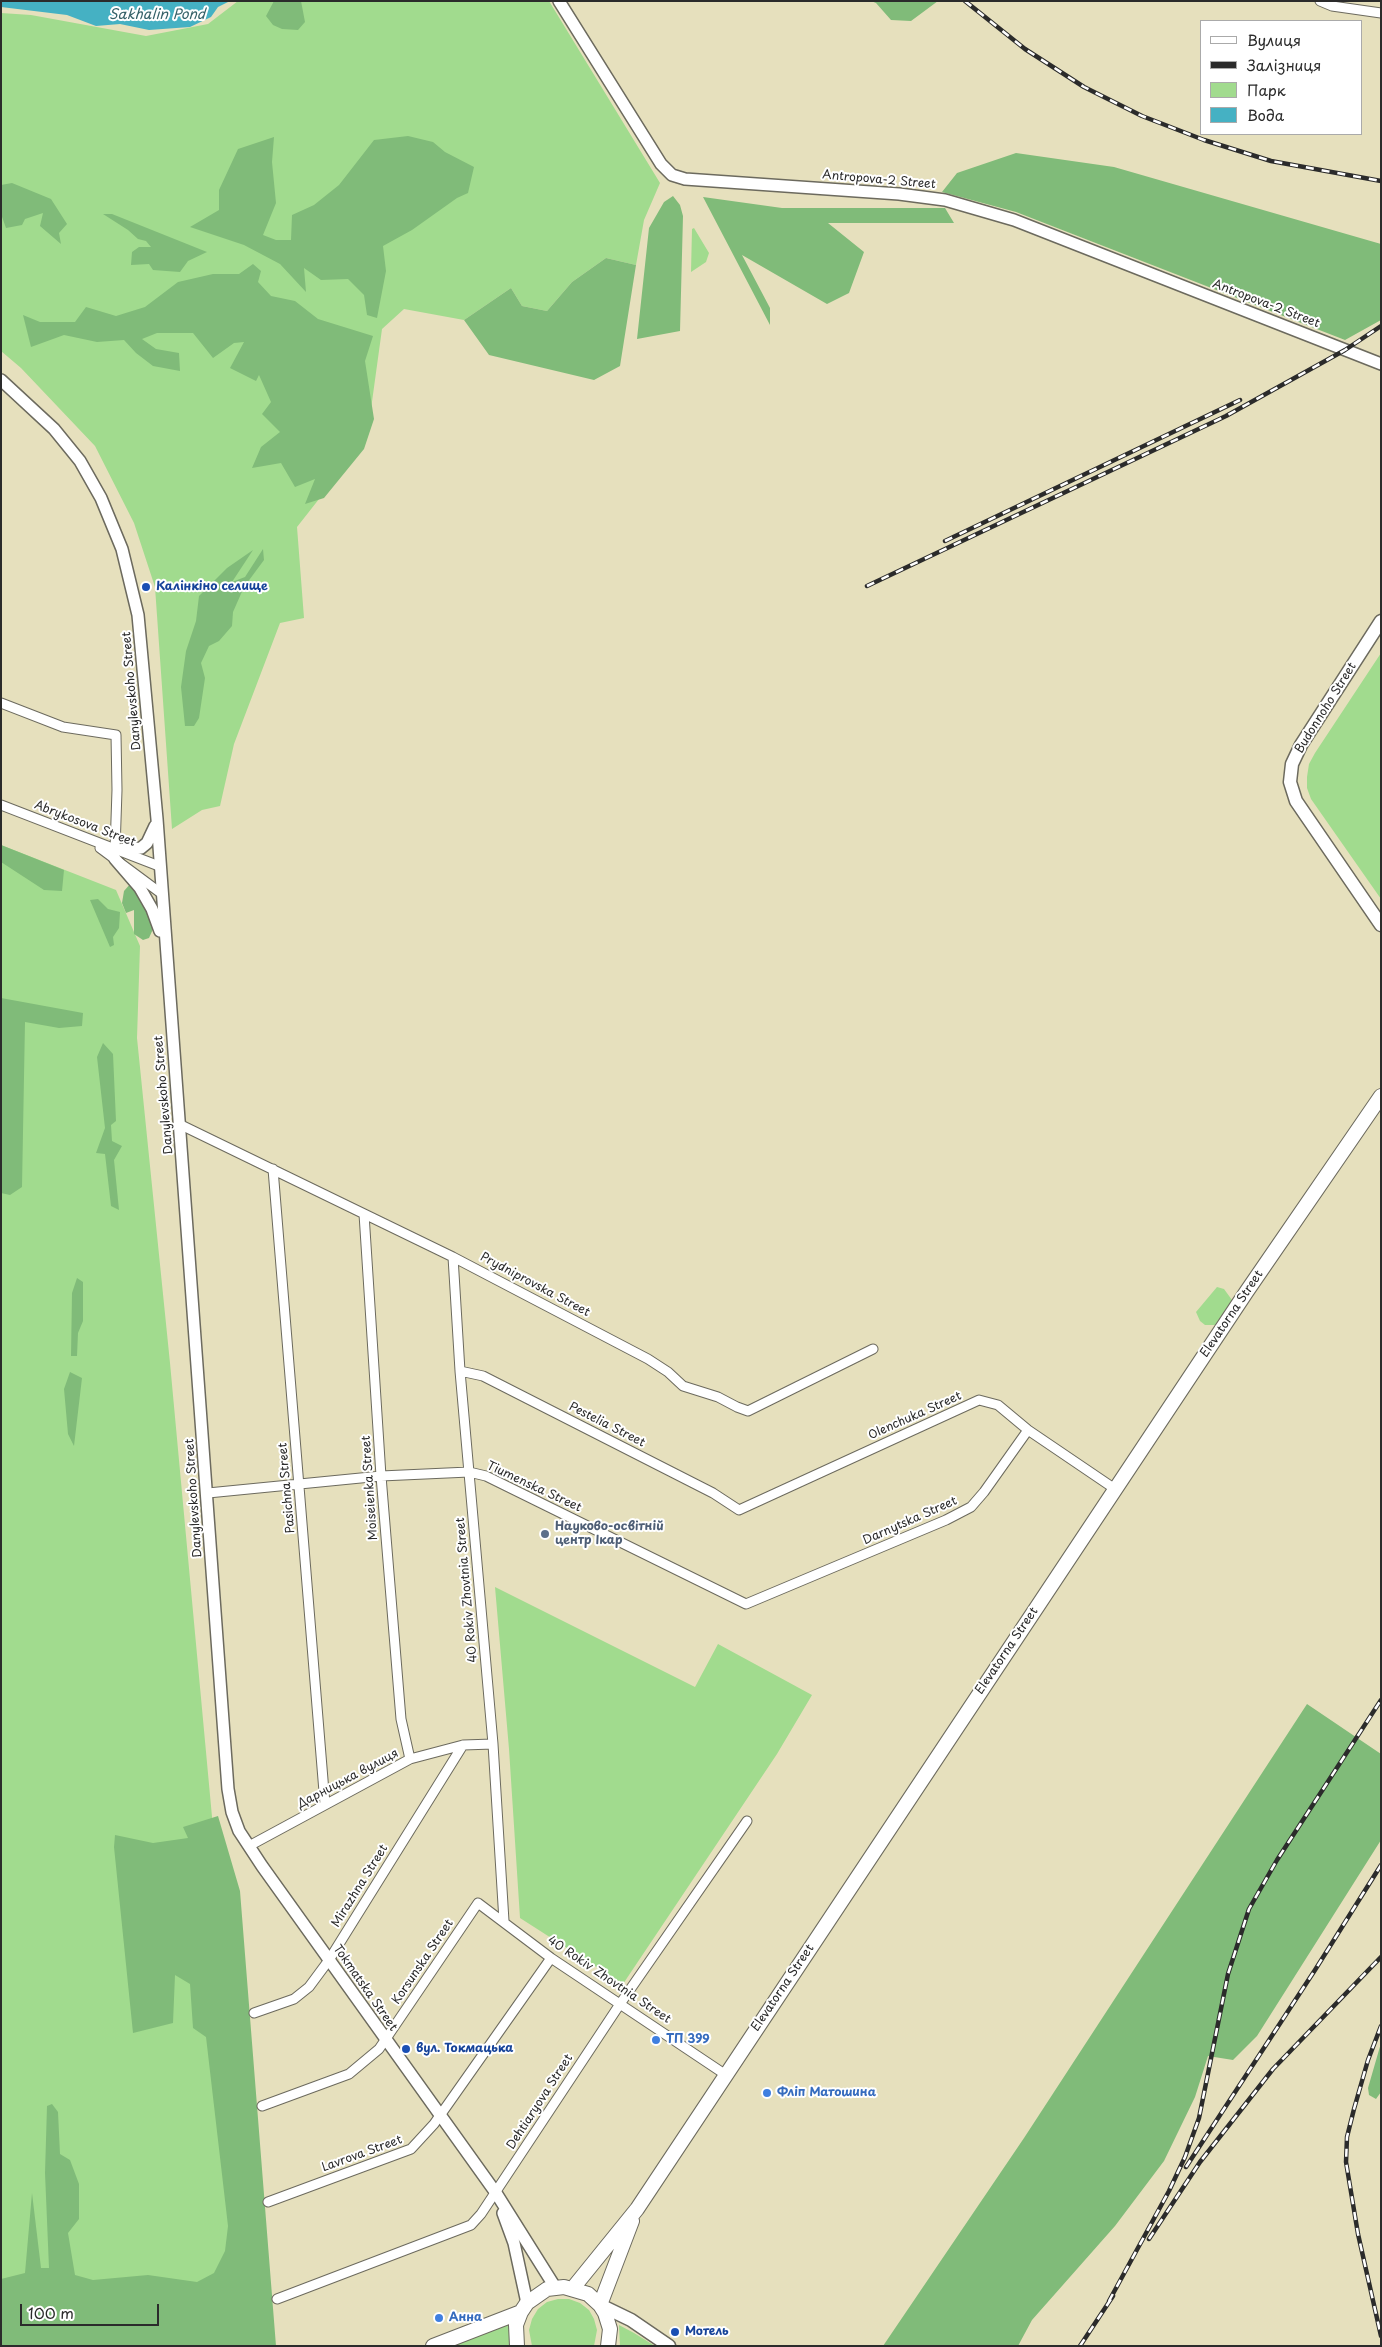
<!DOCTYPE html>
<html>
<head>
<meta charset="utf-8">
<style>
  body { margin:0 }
  #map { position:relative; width:1382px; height:2347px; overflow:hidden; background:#e6e0bd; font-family:"Playpen Sans",sans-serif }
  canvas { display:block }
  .frame { position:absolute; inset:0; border:2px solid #2b2b2b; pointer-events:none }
  .legend { position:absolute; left:1200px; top:20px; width:162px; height:115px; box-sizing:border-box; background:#fff; border:1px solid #aaa; margin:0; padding:6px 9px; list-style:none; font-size:15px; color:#2b2b2b }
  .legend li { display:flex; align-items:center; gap:10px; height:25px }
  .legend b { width:25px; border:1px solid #aaa }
  .scale { position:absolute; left:20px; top:2304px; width:139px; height:22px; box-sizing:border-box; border:2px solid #2b2b2b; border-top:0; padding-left:6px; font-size:15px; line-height:18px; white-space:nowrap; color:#2b2b2b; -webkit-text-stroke:4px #fff; paint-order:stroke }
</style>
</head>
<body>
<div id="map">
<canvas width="1382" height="2347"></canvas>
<div class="frame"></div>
<ul class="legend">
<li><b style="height:6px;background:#fff"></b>Вулиця</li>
<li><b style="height:6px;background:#2b2b2b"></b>Залізниця</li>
<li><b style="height:14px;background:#a1db8e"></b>Парк</li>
<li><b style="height:14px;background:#45b1c3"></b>Вода</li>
</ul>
<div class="scale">100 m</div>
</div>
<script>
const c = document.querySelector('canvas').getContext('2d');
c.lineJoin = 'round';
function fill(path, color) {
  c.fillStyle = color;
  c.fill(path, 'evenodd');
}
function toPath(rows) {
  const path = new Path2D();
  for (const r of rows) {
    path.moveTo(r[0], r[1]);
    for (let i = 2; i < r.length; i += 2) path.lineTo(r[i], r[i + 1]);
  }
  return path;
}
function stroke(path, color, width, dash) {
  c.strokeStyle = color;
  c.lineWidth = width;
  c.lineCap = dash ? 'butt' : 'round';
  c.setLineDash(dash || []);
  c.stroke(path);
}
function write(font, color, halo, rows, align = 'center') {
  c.font = font + ' "Playpen Sans",sans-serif';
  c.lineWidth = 4;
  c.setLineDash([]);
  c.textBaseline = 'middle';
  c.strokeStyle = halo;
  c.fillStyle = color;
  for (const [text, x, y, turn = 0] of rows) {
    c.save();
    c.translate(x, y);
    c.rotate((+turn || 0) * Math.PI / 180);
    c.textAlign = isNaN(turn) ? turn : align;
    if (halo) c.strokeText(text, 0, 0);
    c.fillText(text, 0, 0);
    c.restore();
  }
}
const green = toPath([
  [238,1,549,1,660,183,644,220,636,265,606,258,572,282,547,311,522,306,511,288,464,320,404,309,382,329,367,438,297,527,304,618,280,623,234,744,220,806,202,810,172,829,155,587,134,523,95,446,21,368,1,351,1,13,31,15,146,36,208,24],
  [694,228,709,253,706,262,691,272,692,229],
  [1381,653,1381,899,1311,799,1307,788,1307,777,1309,764,1315,753],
  [1,845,116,890,140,946,137,1038,170,1363,261,2346,1,2346],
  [1217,1287,1224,1289,1232,1300,1215,1325,1205,1325,1200,1321,1196,1312],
  [495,1587,695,1687,718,1644,812,1695,777,1754,623,1984,520,1918,509,1749],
  [558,2299,569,2299,580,2303,589,2310,594,2319,597,2330,594,2346,532,2346,529,2330,532,2319,538,2309,547,2302],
  [507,2323,510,2326,510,2346,447,2346],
  [619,2325,634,2333,655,2346,620,2346]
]);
const forest = toPath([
  [274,1,301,1,305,22,298,30,282,29,273,25,266,16],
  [871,1,938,1,911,21,891,20,876,3],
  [408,136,433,142,445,152,474,167,468,193,457,198,412,230,383,246,386,271,377,318,367,315,364,295,348,279,321,280,304,268,306,292,280,264,244,245,190,227,219,210,219,190,238,149,274,137,272,162,276,203,263,235,276,240,291,240,292,215,314,205,339,185,374,140],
  [1016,153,1114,167,1381,244,1381,320,1345,340,1016,212,942,192,957,173],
  [12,183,51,199,67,224,59,233,61,244,40,226,43,213,25,219,22,225,6,228,1,214,1,185],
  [673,196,680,205,683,216,680,331,637,339,649,228,664,202],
  [703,197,782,208,945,208,954,223,828,223,864,252,849,293,827,304,742,255,770,308,770,325],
  [103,214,112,214,207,252,188,261,180,272,153,270,149,264,131,265,132,252,139,247,151,247,146,241,138,239,128,230],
  [606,258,636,265,620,366,594,380,489,355,464,320,511,288,522,306,547,311,572,282],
  [253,264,261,271,258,282,271,296,295,301,318,319,373,336,365,361,374,419,364,449,324,498,305,504,315,479,295,487,281,463,252,468,261,447,280,432,262,414,271,402,259,375,256,381,230,368,244,342,234,343,213,358,193,333,157,333,142,339,156,349,179,353,180,371,153,366,136,353,124,340,97,342,64,335,31,347,23,315,40,322,75,322,86,307,116,316,145,307,178,282,213,274,239,274],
  [263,549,264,560,244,587,233,612,232,626,219,641,209,646,201,663,205,678,199,718,194,726,185,726,181,687,186,651,196,621,199,596,227,568,253,550,232,582,245,577],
  [1,845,64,870,62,891,44,890,1,862],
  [131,883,148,911,153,929,149,938,143,940,134,934,134,910,126,913,122,903,124,891],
  [98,899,108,909,120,912,119,928,113,937,114,945,110,947,90,900],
  [1,998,83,1013,82,1026,59,1028,25,1022,22,1187,10,1195,1,1193],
  [103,1043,113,1054,116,1121,111,1125,112,1141,122,1146,114,1160,119,1210,111,1206,105,1154,96,1153,105,1128,97,1057],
  [77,1278,83,1282,83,1321,78,1333,77,1356,71,1356,72,1293],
  [70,1372,82,1378,74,1446,68,1434,64,1389],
  [1307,1704,1381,1754,1381,1840,1257,2036,1233,2060,1208,2056,1195,2097,1164,2161,1115,2226,1032,2320,1018,2346,883,2346,1024,2138],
  [218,1816,240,1891,276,2346,1,2346,1,2279,25,2273,32,2193,41,2268,49,2268,45,2173,47,2106,52,2104,58,2112,60,2154,70,2160,79,2184,79,2219,68,2233,75,2275,93,2280,148,2275,197,2282,214,2273,225,2251,228,2226,206,2037,193,2028,190,1984,175,1975,173,2023,133,2033,114,1847,115,1835,153,1843,188,1838,183,1827],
  [1381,2043,1381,2092,1376,2099,1369,2095,1368,2088]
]);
const water = toPath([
  [1,1,230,1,218,7,211,17,190,27,149,30,120,24,96,26,67,15,1,7]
]);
const minor = toPath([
  [1320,1,1332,6,1381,13],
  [1,703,63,727,116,735,117,790,115,850],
  [1,805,159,866],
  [100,848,162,894],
  [181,1125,453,1257,648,1359,668,1372,683,1386,718,1397,737,1407,748,1411,873,1349],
  [273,1169,325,1804],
  [364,1214,381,1476,401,1719,410,1759],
  [453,1257,460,1371,493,1744,504,1921],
  [460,1371,483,1376,713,1493,739,1510,979,1400,998,1405,1028,1430,1115,1489],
  [208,1493,381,1476,469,1472,486,1476,746,1604,946,1520,971,1507,984,1492,1028,1430],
  [249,1846,410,1759,463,1745,493,1744],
  [254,2013,294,1999,309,1987,329,1960,463,1745],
  [262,2106,349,2074,379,2049,478,1903,551,1958,726,2075],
  [268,2202,411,2149,434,2124,551,1958],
  [277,2299,471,2225,481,2214,620,2004,747,1821]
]);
const tertiary = toPath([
  [559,1,661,164,672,175,685,179,899,194,945,200,1014,220,1381,364],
  [1,380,54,429,80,461,101,498,122,549,138,615,157,819,228,1789,232,1812,239,1831,262,1866,496,2193,555,2287],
  [115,850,141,848,147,843,155,826],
  [115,859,140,888,152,909,160,931],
  [503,2213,514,2243,527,2303]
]);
const secondary = toPath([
  [1381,621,1301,745,1292,764,1290,782,1296,801,1381,925],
  [600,2305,631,2320,669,2346]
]);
const primary = toPath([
  [573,2288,637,2209,1247,1291,1381,1096],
  [600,2305,632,2221],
  [433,2346,521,2312],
  [517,2346,516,2325,521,2312,527,2303,547,2289,564,2287,588,2294,600,2305,605,2313,610,2329,608,2346]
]);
const rail = toPath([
  [965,1,1025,49,1084,87,1142,116,1204,140,1271,161,1381,181],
  [945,541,1240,400],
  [867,586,1226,416,1345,350,1381,326],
  [1381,2026,1368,2060,1354,2109,1347,2137,1346,2162,1358,2234,1381,2336],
  [1186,2167,1315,1970,1381,1865],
  [1149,2239,1200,2162,1273,2069,1381,1957],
  [1109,2301,1169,2191,1185,2157,1199,2118,1228,1974,1249,1909,1277,1860,1381,1700],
  [1080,2346,1113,2296]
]);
const markers = [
  [146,587,5,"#1a4fb4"],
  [545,1534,5,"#5c6f8a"],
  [656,2040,5,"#3f7fe0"],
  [406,2049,5,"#1a4fb4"],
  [767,2093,5,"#3f7fe0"],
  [439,2318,5,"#3f7fe0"],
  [675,2332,5,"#1a4fb4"]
];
const streetNames = [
  ["Antropova-2 Street",879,180,5],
  ["Antropova-2 Street",1266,304,21],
  ["Danylevskoho Street",132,691,-95],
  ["Budonnoho Street",1326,708,-58],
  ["Abrykosova Street",85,824,21],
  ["Danylevskoho Street",164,1095,-95],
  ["Prydniprovska Street",535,1285,28],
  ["Elevatorna Street",1232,1314,-56],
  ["Olenchuka Street",915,1416,-24],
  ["Pestelia Street",607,1425,27],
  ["Tiumenska Street",534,1487,25],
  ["Pasichna Street",287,1488,-95],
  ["Moiseienka Street",370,1488,-94],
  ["Danylevskoho Street",194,1498,-94],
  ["Darnytska Street",910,1521,-24],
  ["40 Rokiv Zhovtnia Street",467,1590,-95],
  ["Elevatorna Street",1007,1651,-56],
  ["Дарницька вулиця",348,1779,-28],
  ["Mirazhna Street",360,1886,-58],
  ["Korsunska Street",423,1962,-56],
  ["40 Rokiv Zhovtnia Street",609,1980,34],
  ["Tokmatska Street",365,1988,55],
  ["Elevatorna Street",783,1988,-56],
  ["Dehtiaryova Street",540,2102,-57],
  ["Lavrova Street",362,2154,-20]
];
const transitNames = [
  ["Калінкіно селище",156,587],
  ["вул. Токмацька",416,2049],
  ["Мотель",685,2332]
];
const serviceNames = [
  ["Науково-освітній",555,1527],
  ["центр Ікар",555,1541]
];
const shopNames = [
  ["ТП 399",666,2040],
  ["Фліп Матошина",777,2093],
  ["Анна",449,2318]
];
const waterNames = [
  ["Sakhalin Pond",157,15]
];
fill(green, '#a1db8e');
fill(forest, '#80bb79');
fill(water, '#45b1c3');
stroke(minor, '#6c6a5e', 11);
stroke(tertiary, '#6c6a5e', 14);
stroke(secondary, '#6c6a5e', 15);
stroke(primary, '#6c6a5e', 16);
stroke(minor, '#fff', 9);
stroke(tertiary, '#fff', 11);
stroke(secondary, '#fff', 12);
stroke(primary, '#fff', 14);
stroke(rail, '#2b2b2b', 4.5);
stroke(rail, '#fff', 2.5, [8]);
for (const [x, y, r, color] of markers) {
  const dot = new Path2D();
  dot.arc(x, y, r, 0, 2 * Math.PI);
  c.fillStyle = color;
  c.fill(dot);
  stroke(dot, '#fff', 2);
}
write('12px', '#2b2b2b', '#fff', streetNames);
write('bold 12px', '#164399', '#fff', transitNames, 'left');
write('bold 12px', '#4e5e75', '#fff', serviceNames, 'left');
write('bold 12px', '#366cbe', '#fff', shopNames, 'left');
write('italic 14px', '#356168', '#fff', waterNames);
</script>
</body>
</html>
